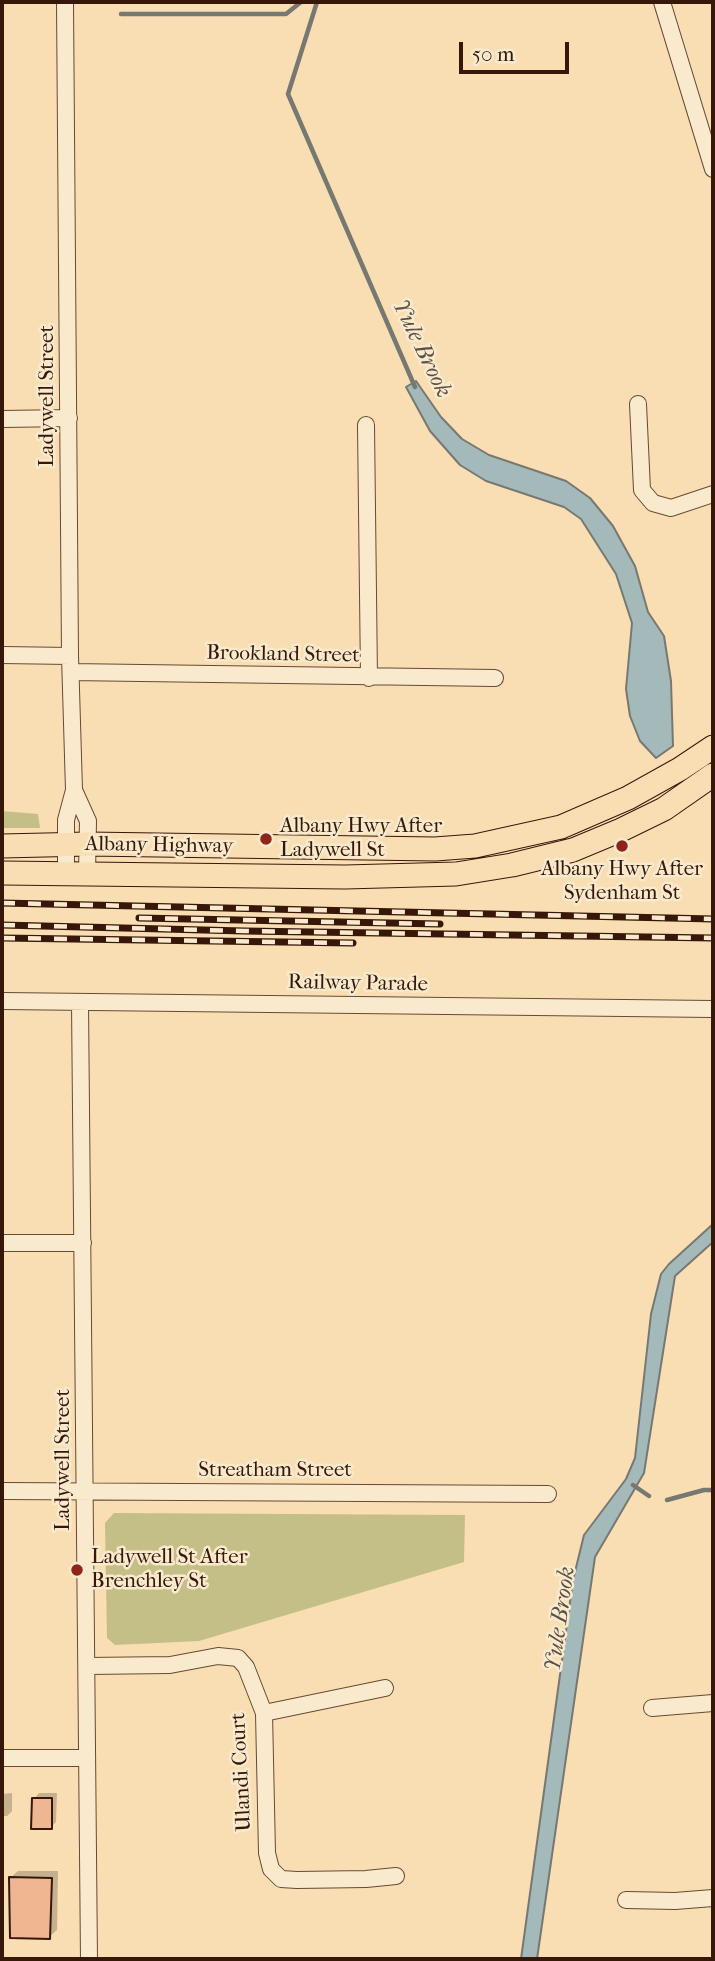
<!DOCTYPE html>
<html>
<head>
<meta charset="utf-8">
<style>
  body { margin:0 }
  #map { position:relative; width:715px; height:1961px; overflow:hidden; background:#f8deb2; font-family:"IM FELL French Canon",serif }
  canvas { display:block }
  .frame { position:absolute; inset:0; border:4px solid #37170a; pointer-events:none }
  .scale { position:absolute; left:459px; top:42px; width:110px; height:32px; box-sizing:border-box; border:4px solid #37170a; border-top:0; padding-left:9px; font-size:21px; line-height:24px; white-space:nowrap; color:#37170a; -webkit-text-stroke:5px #faeacd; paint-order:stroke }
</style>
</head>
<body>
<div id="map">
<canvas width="715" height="1961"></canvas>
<div class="frame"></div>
<div class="scale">50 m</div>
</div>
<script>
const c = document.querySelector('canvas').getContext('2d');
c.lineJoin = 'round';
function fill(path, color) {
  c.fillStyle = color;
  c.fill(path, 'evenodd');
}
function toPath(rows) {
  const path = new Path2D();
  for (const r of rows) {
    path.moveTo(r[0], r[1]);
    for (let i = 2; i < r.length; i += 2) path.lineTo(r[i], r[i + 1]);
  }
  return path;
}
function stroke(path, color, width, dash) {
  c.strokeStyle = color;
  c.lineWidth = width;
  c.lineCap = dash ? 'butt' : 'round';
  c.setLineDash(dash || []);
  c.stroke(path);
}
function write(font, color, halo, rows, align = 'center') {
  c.font = font + ' "IM FELL French Canon",serif';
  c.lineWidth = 5;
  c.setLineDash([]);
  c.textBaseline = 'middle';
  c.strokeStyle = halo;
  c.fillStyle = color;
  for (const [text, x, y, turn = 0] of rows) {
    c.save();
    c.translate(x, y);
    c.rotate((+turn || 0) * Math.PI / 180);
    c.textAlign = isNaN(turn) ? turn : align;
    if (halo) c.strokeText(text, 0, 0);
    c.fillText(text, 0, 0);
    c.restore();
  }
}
const green = toPath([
  [2,811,38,814,40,828,2,828],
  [114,1513,465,1515,464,1562,199,1641,115,1645,107,1638,105,1523]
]);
const water = toPath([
  [416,381,441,417,462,439,489,455,566,481,590,498,613,526,635,566,648,612,664,636,671,681,673,746,656,758,640,741,630,716,626,689,632,623,616,574,581,519,564,507,486,481,460,465,430,431,406,387,416,381],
  [713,1224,713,1242,675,1276,644,1473,595,1557,537,1959,521,1959,573,1580,584,1535,626,1479,635,1458,651,1314,661,1274,669,1264,713,1224]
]);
const shadow = toPath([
  [12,1793,12,1811,7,1816,2,1816,2,1794],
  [39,1793,57,1793,56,1822,51,1827,34,1799],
  [18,1871,58,1871,57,1930,49,1937,10,1878],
  [52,1957,52,1959,33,1959,35,1958]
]);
const stream = toPath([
  [317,2,288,94,415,387],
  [121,14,286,14,301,2],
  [633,1485,649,1496],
  [667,1500,704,1490,713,1490]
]);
const building = toPath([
  [32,1798,52,1798,52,1829,31,1829,32,1798],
  [9,1877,52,1878,50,1939,10,1938,9,1877]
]);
const minor = toPath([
  [65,2,70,656,74,790,66,820,66,874],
  [662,2,713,169],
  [638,404,642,490,653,503,671,508,713,494],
  [2,419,69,418],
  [366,425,369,678],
  [2,655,70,656],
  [71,672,495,678],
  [74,790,88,821,87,874],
  [2,1001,713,1009],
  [80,1003,89,1959],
  [2,1243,83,1243],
  [2,1491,548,1494],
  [87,1666,170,1665,218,1656,238,1658,246,1667,264,1713,267,1853,271,1869,281,1879,297,1880,366,1879,396,1876],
  [652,1708,713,1703],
  [264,1713,385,1688],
  [2,1758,86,1758],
  [626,1900,675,1901,713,1898]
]);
const highway = toPath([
  [2,846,88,844,435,849,475,846,561,827,628,798,680,769,713,747],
  [2,873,345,877,456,874,512,865,573,850,621,830,664,809,713,775]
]);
const rail = toPath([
  [2,903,713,919],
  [139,918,440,924],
  [2,925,244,931,713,938],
  [2,938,353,943]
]);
const markers = [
  [266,839,7,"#8f2418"],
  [622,846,7,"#8f2418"],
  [77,1570,7,"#8f2418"]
];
const streetNames = [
  ["Ladywell Street",48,396,-90],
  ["Brookland Street",283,655,1],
  ["Albany Highway",159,846,1],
  ["Railway Parade",358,984,1],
  ["Ladywell Street",64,1460,-90],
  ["Streatham Street",275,1471],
  ["Ulandi Court",242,1772,-93]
];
const poiNames = [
  ["Albany Hwy After",280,827],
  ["Ladywell St",280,851],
  ["Albany Hwy After",622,870,"center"],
  ["Sydenham St",622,894,"center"],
  ["Ladywell St After",91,1558],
  ["Brenchley St",91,1582]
];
const waterNames = [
  ["Yule Brook",421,349,64],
  ["Yule Brook",561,1619,-82]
];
fill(green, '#c4bf87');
fill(water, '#a4b9b9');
stroke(water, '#787873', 2);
fill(shadow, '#0003');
stroke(stream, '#787873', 4.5);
fill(building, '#efb791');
stroke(building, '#37170a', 2);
stroke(minor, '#674934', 18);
stroke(highway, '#37170a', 25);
stroke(minor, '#faeacd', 16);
stroke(highway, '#f8deb2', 23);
stroke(rail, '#37170a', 7);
stroke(rail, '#faeacd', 4.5, [13]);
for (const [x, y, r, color] of markers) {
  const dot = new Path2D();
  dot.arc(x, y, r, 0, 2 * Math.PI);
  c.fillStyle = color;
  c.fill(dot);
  stroke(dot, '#faeacd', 2.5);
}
write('21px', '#37170a', '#faeacd', streetNames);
write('21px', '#37170a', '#faeacd', poiNames, 'left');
write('italic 23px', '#5d5047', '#faeacd', waterNames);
</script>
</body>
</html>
